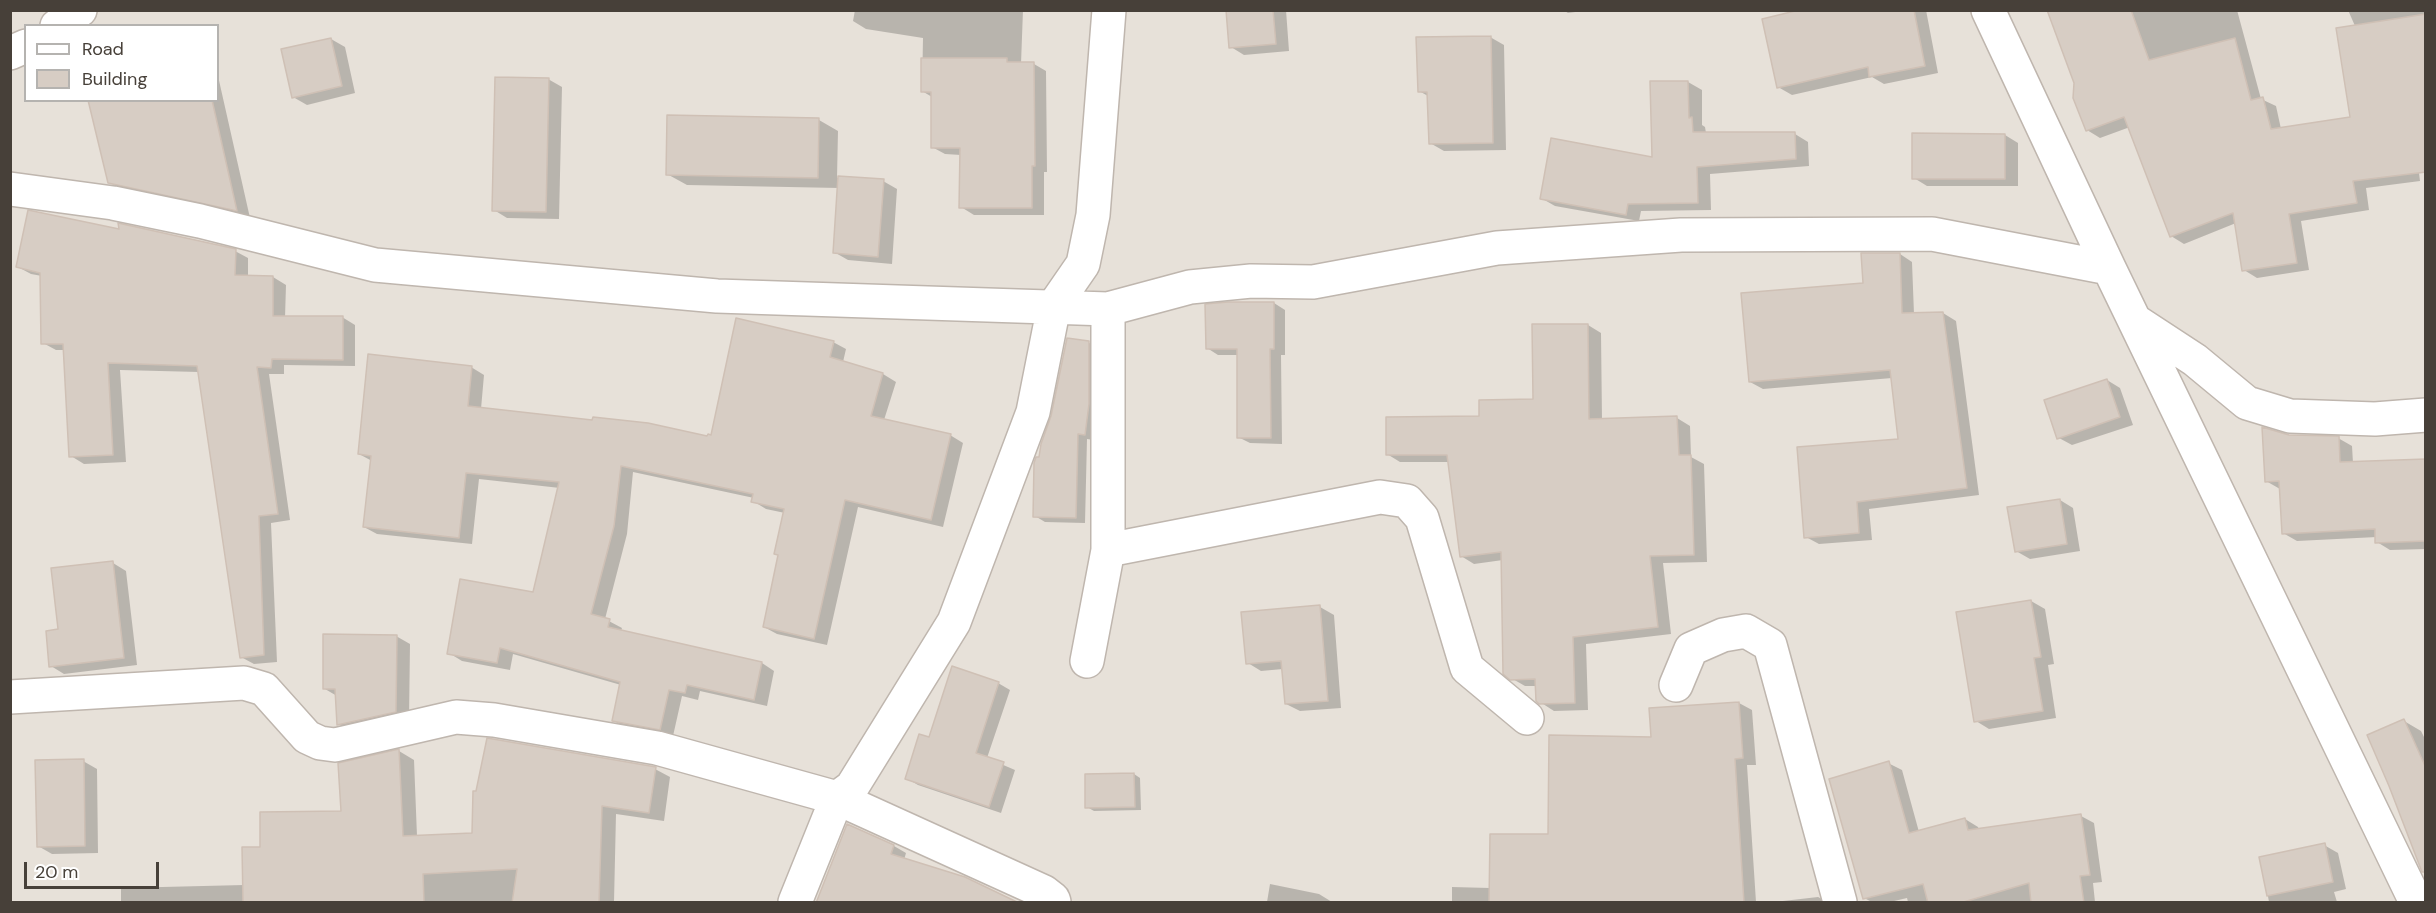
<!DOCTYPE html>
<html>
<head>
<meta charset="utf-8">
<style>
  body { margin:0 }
  #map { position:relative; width:2436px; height:913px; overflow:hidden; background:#f4f0eb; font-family:"DM Sans",sans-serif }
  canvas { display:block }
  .frame { position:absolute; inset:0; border:12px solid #474039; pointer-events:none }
  .legend { position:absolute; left:24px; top:24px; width:195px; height:78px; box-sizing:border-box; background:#fff; border:2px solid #b5b3b0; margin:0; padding:8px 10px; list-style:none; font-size:18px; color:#474039 }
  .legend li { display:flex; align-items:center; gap:12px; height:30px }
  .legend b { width:30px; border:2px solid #b5b3b0 }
  .scale { position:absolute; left:24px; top:862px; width:135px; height:27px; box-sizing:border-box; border:3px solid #474039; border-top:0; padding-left:8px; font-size:18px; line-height:21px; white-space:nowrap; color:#474039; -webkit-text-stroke:4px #fff; paint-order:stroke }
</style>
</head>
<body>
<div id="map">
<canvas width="2436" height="913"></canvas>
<div class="frame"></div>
<ul class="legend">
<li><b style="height:8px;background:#fff"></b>Road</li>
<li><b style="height:16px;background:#d7cdc4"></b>Building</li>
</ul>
<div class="scale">20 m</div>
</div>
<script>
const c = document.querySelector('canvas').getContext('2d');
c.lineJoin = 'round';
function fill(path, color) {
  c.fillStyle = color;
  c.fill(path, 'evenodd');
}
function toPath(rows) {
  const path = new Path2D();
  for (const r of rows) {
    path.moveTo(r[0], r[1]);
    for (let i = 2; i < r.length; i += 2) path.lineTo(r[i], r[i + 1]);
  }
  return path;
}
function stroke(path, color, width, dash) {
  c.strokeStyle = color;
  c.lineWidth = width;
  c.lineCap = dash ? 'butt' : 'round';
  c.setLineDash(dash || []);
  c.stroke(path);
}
const residential = toPath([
  [11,11,2425,11,2425,902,11,902],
  [26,26,218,26,218,100,26,100]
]);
const shadow = toPath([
  [855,10,1023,10,1021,64,1034,64,1046,71,1047,172,1044,172,1044,215,974,215,961,207,961,155,945,154,932,147,932,97,922,91,923,38,866,29,853,21],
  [1228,10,1286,10,1289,51,1244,55,1231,47],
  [1563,10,1590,10,1568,13],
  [1806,10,1926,10,1938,73,1884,84,1872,77,1792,95,1778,87],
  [2048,10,2237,10,2261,99,2276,106,2281,129,2351,119,2355,26,2348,10,2424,10,2426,172,2419,173,2420,181,2366,188,2369,210,2301,221,2309,270,2257,278,2244,270,2236,223,2184,244,2171,236,2130,127,2100,138,2087,130,2076,82],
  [1490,37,1504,45,1506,150,1444,151,1430,143,1428,96,1419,91],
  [331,39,345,47,355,93,307,105,293,97],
  [218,76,250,218,123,191,109,182,89,100,218,100],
  [548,79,562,87,559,219,507,218,494,210],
  [1688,82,1702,90,1702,125,1705,127,1706,133,1795,134,1808,142,1809,166,1710,174,1711,210,1641,211,1639,221,1555,206,1541,198,1654,158],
  [819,120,838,131,837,178,883,181,897,189,892,264,848,260,834,252,839,188,687,185,667,174],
  [2005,135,2018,143,2018,186,1927,186,1914,178],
  [121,231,235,251,248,258,248,277,273,277,286,285,285,318,342,317,355,325,355,366,284,365,284,374,269,374,290,520,271,523,277,662,254,664,241,657,199,372,120,370,126,462,84,464,71,456,64,350,56,350,43,343,42,276,31,274,18,267],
  [1900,254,1912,262,1914,314,1943,313,1956,321,1979,495,1869,509,1872,540,1819,544,1806,537,1900,440,1892,378,1763,389,1750,382],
  [1274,303,1285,310,1285,355,1281,355,1282,444,1250,443,1238,437,1238,355,1218,355,1207,348],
  [1588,325,1601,333,1602,420,1677,418,1690,426,1691,457,1704,464,1707,562,1663,563,1671,634,1586,644,1588,710,1554,711,1540,702,1537,686,1525,686,1511,678,1503,560,1474,564,1461,556,1449,462,1400,462,1387,454,1481,418,1534,401],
  [833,342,846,349,843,362,883,374,896,382,884,420,950,435,963,443,943,527,858,507,827,645,777,634,764,627,779,556,785,513,766,509,753,501,754,498,633,472,627,534,605,619,622,628,621,631,762,663,774,671,767,706,700,691,698,700,682,696,673,736,627,728,614,721,621,685,513,654,510,670,462,661,449,653,534,593,560,488,479,479,472,544,377,534,364,527,372,461,359,454,471,367,484,375,481,409,708,438],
  [1089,343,1099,348,1094,440,1087,439,1085,523,1045,522,1035,516],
  [2107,380,2120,388,2133,425,2072,445,2059,438],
  [2289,436,2338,438,2352,446,2353,463,2426,460,2426,549,2390,550,2377,542,2377,537,2297,541,2283,533,2280,489,2266,481],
  [2060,500,2073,508,2080,551,2030,559,2016,551],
  [113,563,126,571,137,665,64,674,51,666,59,630],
  [2031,601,2045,609,2054,664,2048,665,2056,718,1989,729,1976,721],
  [1320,607,1334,615,1341,708,1300,711,1286,704,1283,669,1261,671,1248,663],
  [396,636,410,644,409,719,352,732,338,724,337,696,325,689],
  [998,683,1010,690,987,758,1015,770,1001,813,918,785,906,778,930,739],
  [1739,703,1752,710,1756,765,1747,765,1756,902,1452,902,1452,887,1490,888,1652,739],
  [2404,721,2421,731,2426,741,2426,839],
  [399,751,414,760,417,836,474,834,655,769,670,777,664,821,616,814,614,902,121,902,121,888,244,885,262,848,342,812],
  [83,761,97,769,98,853,52,854,38,846],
  [1888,763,1902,770,1919,832,1965,819,1978,827,1979,830,2081,816,2094,823,2102,882,2093,883,2095,902,1908,902,1907,898,1890,902,1872,902,1864,898],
  [1134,774,1140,778,1141,810,1094,811,1087,807],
  [2324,845,2338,853,2346,889,2334,892,2337,902,2269,902,2261,858],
  [894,846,906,853,904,860,819,902],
  [1270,884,1319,894,1332,902,1267,902],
  [1818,897,1828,902,1774,902]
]);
const building = toPath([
  [1226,10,1273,10,1276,44,1229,48,1226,10],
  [1799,10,1914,10,1925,66,1869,77,1868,67,1777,88,1762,19,1799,10],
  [2047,10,2131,10,2149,60,2235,38,2251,100,2263,97,2271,129,2350,117,2336,28,2426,14,2426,172,2353,181,2357,203,2289,214,2297,263,2242,271,2233,213,2170,237,2124,117,2086,131,2073,98,2074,83,2047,10],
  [1491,36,1493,143,1429,144,1427,92,1418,92,1416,37,1491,36],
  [331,38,342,86,292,98,281,49,331,38],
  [921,58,1007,58,1007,62,1034,62,1035,166,1032,166,1032,208,959,208,960,148,931,148,931,92,921,92,921,58],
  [495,77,549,78,546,212,492,211,495,77],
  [1650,81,1688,81,1689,118,1692,117,1693,132,1795,132,1796,159,1697,167,1698,203,1628,204,1626,215,1540,199,1551,138,1652,157,1650,81],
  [88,100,212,100,237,211,108,183,88,100],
  [667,115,819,118,818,178,666,175,667,115],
  [1912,133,2005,134,2005,179,1912,179,1912,133],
  [838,176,884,179,878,257,833,253,838,176],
  [28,210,119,229,118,223,236,249,235,275,273,276,273,316,343,316,343,360,272,359,271,368,257,367,278,514,259,516,264,655,240,658,197,366,108,363,113,455,69,457,63,344,41,344,40,273,16,267,28,210],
  [1861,253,1900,253,1902,313,1943,312,1967,488,1857,502,1859,533,1804,538,1797,447,1898,439,1890,370,1749,382,1741,293,1863,283,1861,253],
  [1228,302,1274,302,1274,349,1270,349,1271,438,1237,438,1237,349,1206,349,1205,304,1228,302],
  [736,318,834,341,830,357,883,373,871,416,951,434,931,520,845,500,814,639,763,627,778,555,774,554,784,509,751,502,753,494,621,466,614,526,591,614,610,619,608,627,762,662,754,700,687,685,685,693,669,690,660,730,612,721,620,682,500,648,497,663,447,654,460,579,533,592,559,482,466,473,459,538,363,527,371,456,358,454,368,354,472,366,468,406,592,420,593,417,648,423,707,436,708,434,711,435,736,318],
  [1532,324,1588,324,1589,419,1677,416,1679,455,1691,455,1694,555,1650,556,1658,627,1573,637,1575,703,1539,704,1536,701,1535,679,1510,680,1503,674,1501,552,1460,557,1447,455,1386,455,1386,417,1479,416,1479,400,1533,399,1532,324],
  [1067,338,1089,341,1089,404,1085,435,1078,434,1076,518,1033,517,1034,463,1036,457,1039,457,1041,444,1051,416,1067,338],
  [2107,379,2120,417,2057,439,2044,400,2107,379],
  [2262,427,2289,435,2339,436,2340,462,2426,459,2426,541,2375,543,2375,529,2282,534,2279,481,2265,482,2262,427],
  [2060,499,2067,544,2015,552,2007,507,2060,499],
  [113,561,124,658,49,667,46,631,58,629,51,568,113,561],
  [2031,600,2041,657,2034,658,2043,711,1974,722,1956,612,2031,600],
  [1320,605,1328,701,1285,704,1281,661,1246,664,1241,612,1320,605],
  [323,634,397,635,396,712,337,725,335,689,323,689,323,634],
  [952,666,999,682,976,753,1004,762,989,807,905,779,919,734,929,737,952,666],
  [1739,702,1743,758,1735,759,1744,903,1489,903,1490,834,1548,834,1549,735,1651,737,1649,708,1739,702],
  [2404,719,2426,768,2426,872,2422,872,2389,786,2367,735,2404,719],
  [487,738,656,767,649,813,602,806,599,903,512,903,517,869,423,874,424,903,243,903,242,847,260,847,260,812,341,811,338,763,399,749,403,836,472,833,473,791,476,791,487,738],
  [84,759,85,846,37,847,35,760,84,759],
  [1889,761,1909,833,1965,818,1968,830,2081,814,2090,875,2080,876,2084,903,2031,903,2029,883,1960,903,1928,903,1923,884,1863,899,1829,779,1889,761],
  [1134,773,1135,807,1085,808,1085,774,1134,773],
  [847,824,894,845,891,854,965,877,1019,903,816,903,847,824],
  [2325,843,2333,882,2267,896,2259,857,2325,843]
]);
const minor = toPath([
  [1988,10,2109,268,2416,902],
  [57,26,80,10],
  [10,53,26,46],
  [10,189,113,203,200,221,375,265,717,296,1108,309,1190,287,1251,281,1313,282,1497,248,1681,235,1932,234,2109,268],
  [2137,322,2195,360,2247,403,2290,416,2375,419,2426,415],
  [1108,550,1380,497,1407,501,1422,518,1467,668,1527,718],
  [1087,661,1108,550,1108,309],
  [1676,685,1691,649,1723,635,1746,631,1770,645,1840,902],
  [10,697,244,683,264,689,307,737,320,743,335,745,456,717,494,720,657,748,837,798,1044,892,1053,899,1054,902],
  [795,902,837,798,852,787,954,622,1033,412,1054,306,1083,264,1093,215,1109,10]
]);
fill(residential, '#e7e1d9');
fill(shadow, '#0003');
fill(building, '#d7cdc4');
stroke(building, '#cfc0b5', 1.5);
stroke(minor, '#bfb6ae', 36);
stroke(minor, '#fff', 33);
</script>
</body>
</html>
